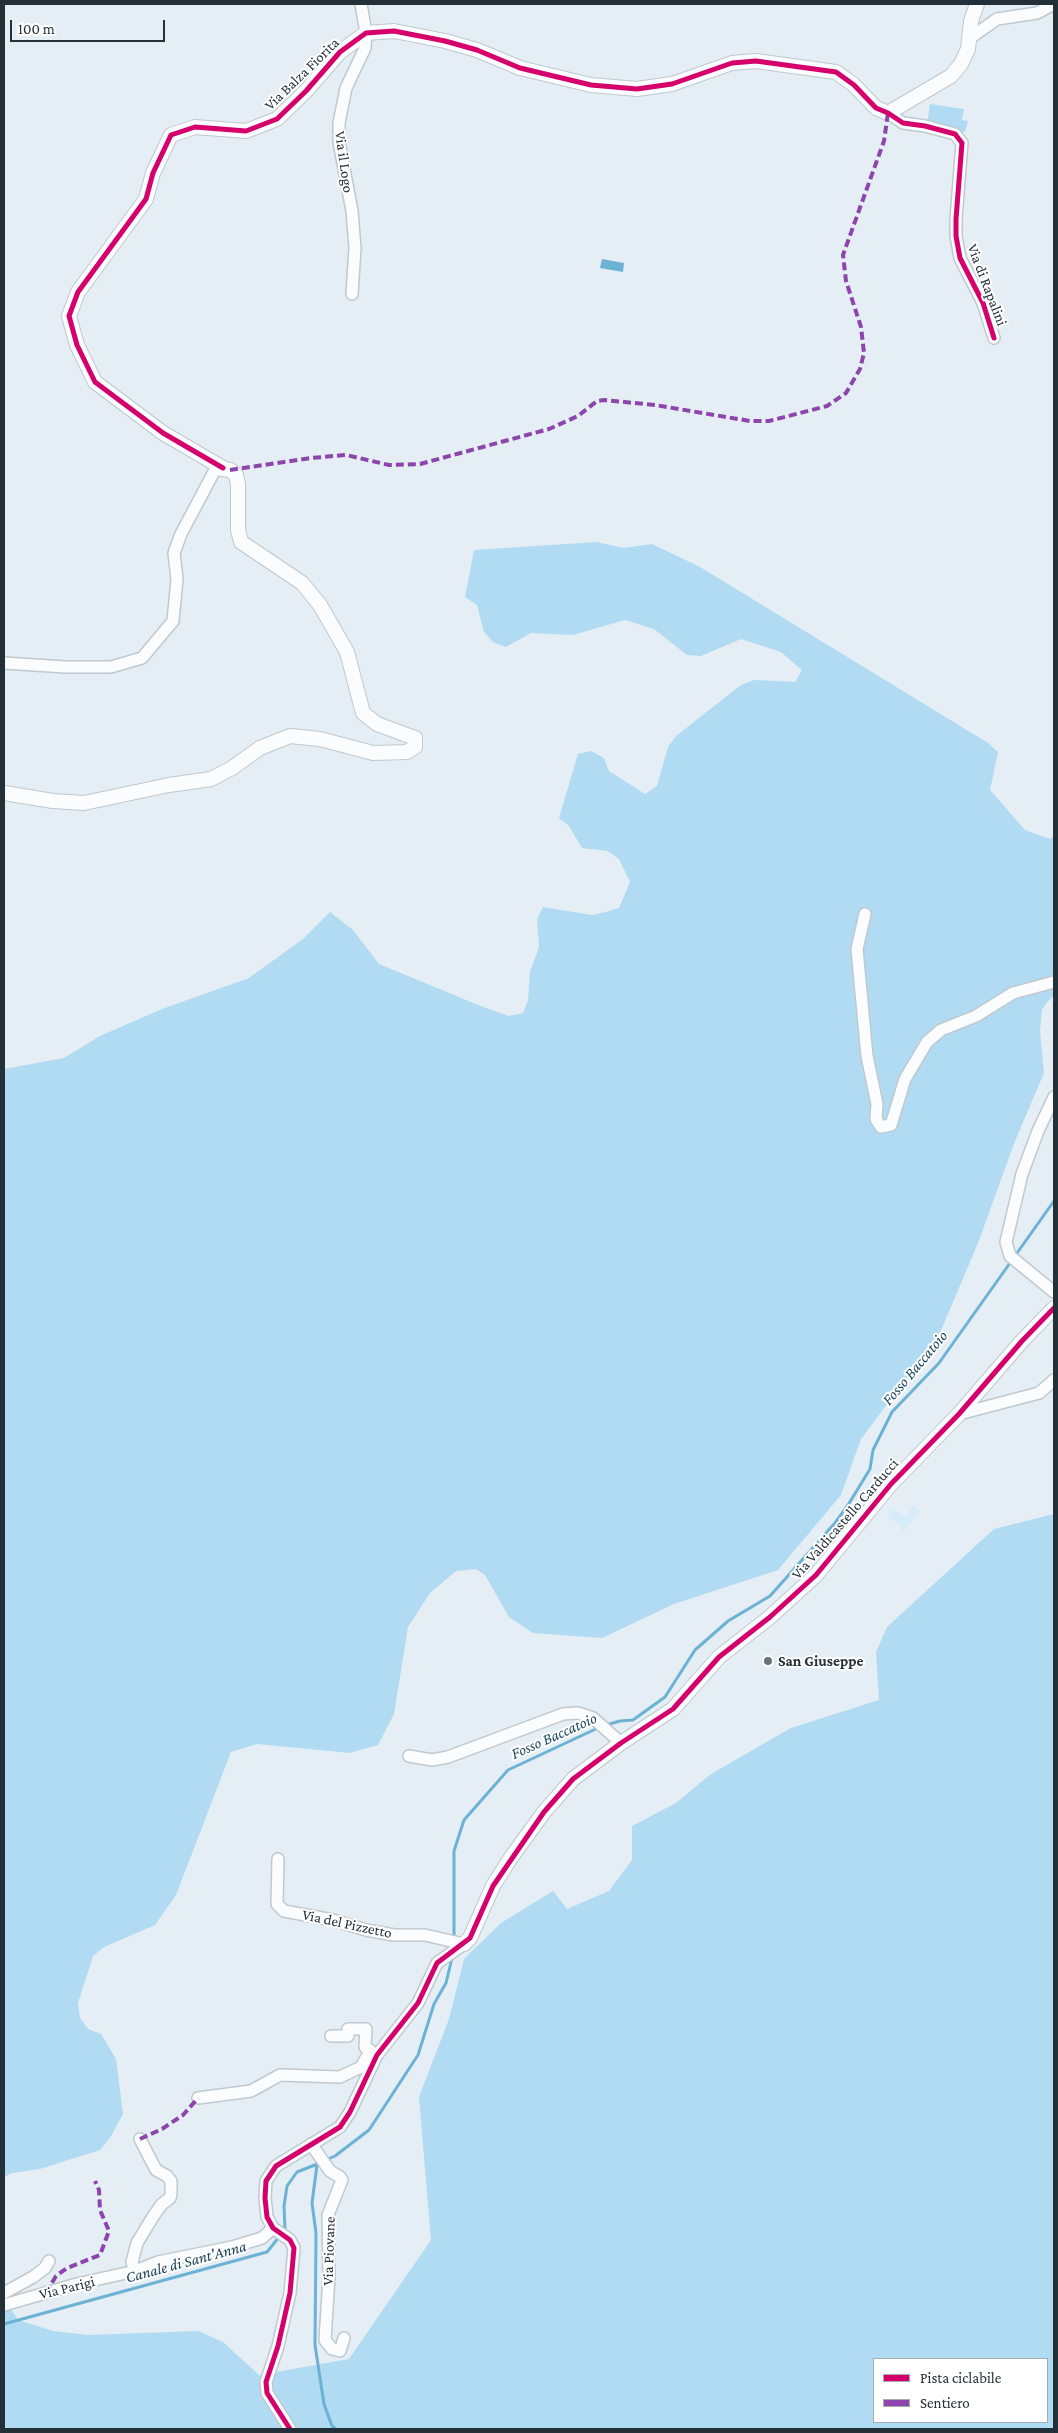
<!DOCTYPE html>
<html>
<head>
<meta charset="utf-8">
<style>
  body { margin:0 }
  #map { position:relative; width:1058px; height:2433px; overflow:hidden; background:#e4eef4; font-family:"Crimson Pro",serif }
  canvas { display:block }
  .frame { position:absolute; inset:0; border:5px solid #243037; pointer-events:none }
  .legend { position:absolute; left:873px; top:2358px; width:175px; height:65px; box-sizing:border-box; background:#fff; border:1px solid #a7acaf; margin:0; padding:6px 9px; list-style:none; font-size:15px; color:#243037 }
  .legend li { display:flex; align-items:center; gap:10px; height:25px }
  .legend b { width:25px; border:1px solid #a7acaf }
  .scale { position:absolute; left:10px; top:20px; width:155px; height:22px; box-sizing:border-box; border:2px solid #243037; border-top:0; padding-left:6px; font-size:15px; line-height:18px; white-space:nowrap; color:#243037; -webkit-text-stroke:4px #fff; paint-order:stroke }
</style>
</head>
<body>
<div id="map">
<canvas width="1058" height="2433"></canvas>
<div class="frame"></div>
<ul class="legend">
<li><b style="height:6px;background:#d6006c"></b>Pista ciclabile</li>
<li><b style="height:6px;background:#8e44ad"></b>Sentiero</li>
</ul>
<div class="scale">100 m</div>
</div>
<script>
const c = document.querySelector('canvas').getContext('2d');
c.lineJoin = 'round';
function fill(path, color) {
  c.fillStyle = color;
  c.fill(path, 'evenodd');
}
function toPath(rows) {
  const path = new Path2D();
  for (const r of rows) {
    path.moveTo(r[0], r[1]);
    for (let i = 2; i < r.length; i += 2) path.lineTo(r[i], r[i + 1]);
  }
  return path;
}
function stroke(path, color, width, dash) {
  c.strokeStyle = color;
  c.lineWidth = width;
  c.lineCap = dash ? 'butt' : 'round';
  c.setLineDash(dash || []);
  c.stroke(path);
}
function write(font, color, halo, rows, align = 'center') {
  c.font = font + ' "Crimson Pro",serif';
  c.lineWidth = 4;
  c.setLineDash([]);
  c.textBaseline = 'middle';
  c.strokeStyle = halo;
  c.fillStyle = color;
  for (const [text, x, y, turn = 0] of rows) {
    c.save();
    c.translate(x, y);
    c.rotate((+turn || 0) * Math.PI / 180);
    c.textAlign = isNaN(turn) ? turn : align;
    if (halo) c.strokeText(text, 0, 0);
    c.fillText(text, 0, 0);
    c.restore();
  }
}
const built = toPath([
  [913,1506,920,1511,904,1532,901,1530,902,1527,887,1516,893,1508,905,1517]
]);
const green = toPath([
  [930,104,964,109,962,120,968,121,965,132,927,124],
  [597,542,623,548,652,544,700,567,988,743,998,752,990,790,1025,830,1050,839,1054,836,1054,997,1051,998,1042,1009,1040,1031,1044,1073,1015,1141,978,1243,939,1335,861,1439,841,1495,778,1570,674,1604,602,1638,533,1633,509,1617,485,1575,476,1569,456,1571,430,1593,408,1627,394,1714,378,1745,350,1753,257,1744,231,1752,176,1895,155,1925,104,1947,93,1956,78,2003,80,2018,88,2029,101,2034,116,2059,123,2114,110,2138,100,2150,40,2169,12,2173,4,2177,4,1069,64,1058,100,1036,162,1009,249,978,303,939,330,912,353,930,379,964,483,1007,509,1016,523,1013,528,1000,530,972,539,947,537,919,543,907,592,915,606,912,619,908,630,882,619,859,608,851,582,848,569,826,559,818,578,754,591,751,604,758,609,771,645,794,657,786,668,747,676,736,741,685,754,680,795,682,802,670,781,652,741,639,701,656,687,655,654,629,625,620,573,635,531,633,506,647,493,642,484,632,477,605,465,597,474,550],
  [1054,1514,1054,2429,4,2429,4,2298,18,2320,53,2331,88,2335,198,2331,223,2342,259,2375,349,2359,431,2240,419,2097,449,2019,464,1959,501,1923,553,1891,567,1909,609,1891,632,1860,632,1826,676,1803,711,1774,791,1728,879,1700,876,1652,887,1627,994,1529],
  [874,2359,1047,2359,1047,2422,874,2422]
]);
const water = toPath([
  [602,259,624,263,623,272,600,268]
]);
const stream = toPath([
  [606,1725,620,1721,633,1720,665,1697,695,1650,728,1621,770,1596,835,1523,848,1505,870,1469,873,1450,892,1412,939,1363,1054,1201],
  [454,1939,454,1851,464,1820,508,1770,600,1727],
  [326,2160,335,2156,369,2130,418,2055,434,2004,446,1983,452,1958],
  [317,2165,312,2203,316,2233,315,2345,324,2404,332,2426,336,2429],
  [283,2232,285,2229,284,2206,287,2186,297,2172,320,2163],
  [4,2324,267,2252,279,2237]
]);
const minor = toPath([
  [970,38,997,19,1037,13,1054,4],
  [888,113,903,123,925,126,955,134,962,143,956,219,956,236,960,258,983,303,994,338],
  [352,294,355,248,352,211,339,142,339,123,346,88,365,48,366,33,361,4],
  [4,663,65,667,111,667,142,658,173,621,177,579,174,553,181,534,216,468],
  [865,914,857,949,867,1056,877,1104,876,1119,881,1127,891,1125,905,1079,927,1042,941,1030,976,1016,1013,993,1054,982],
  [1054,1097,1038,1131,1022,1174,1006,1242,1010,1256,1054,1292],
  [959,1414,1039,1393,1054,1380],
  [409,1756,432,1760,448,1757,563,1714,578,1713,593,1718,621,1743],
  [278,1859,277,1904,284,1911,333,1920,366,1930,394,1935,425,1935,464,1944],
  [331,2036,348,2036,348,2029,366,2029,365,2047,370,2050,369,2053],
  [198,2098,251,2091,280,2075,340,2077,361,2067,369,2053],
  [311,2144,330,2171,340,2177,342,2180,328,2215,329,2277,325,2340,332,2349,340,2351,344,2338],
  [135,2271,132,2262,137,2243,154,2215,162,2204,170,2198,171,2194,171,2181,167,2176,156,2170,140,2139],
  [4,2293,33,2277,45,2268,49,2261],
  [4,2305,77,2284,135,2271,158,2262,232,2247,262,2238,273,2228],
  [290,2429,267,2393,266,2382,278,2346,290,2293,294,2248,290,2240,273,2228,267,2217,265,2198,266,2181,276,2166,340,2127,350,2112,377,2055,418,2003,437,1963,464,1944]
]);
const tertiary = toPath([
  [223,468,163,433,95,382,77,345,69,316,78,292,146,199,153,173,171,135,195,127,246,131,277,119,306,91,340,52,366,33,394,31,445,41,477,50,520,68,591,85,637,89,672,84,732,63,756,61,836,72,854,85,876,108,888,113,951,76,961,64,968,49,971,21,977,4],
  [4,793,53,801,84,803,169,785,211,779,232,768,260,748,290,736,320,739,373,753,407,752,415,747,415,738,377,724,363,713,347,652,320,605,302,583,241,542,238,530,238,484,236,475,230,470,216,468],
  [464,1944,470,1938,493,1886,510,1859,544,1812,573,1779,621,1743,673,1709,719,1657,770,1617,816,1575,891,1484,959,1414,1022,1341,1054,1308]
]);
const quiet = toPath([
  [230,470,311,458,346,455,389,465,420,464,549,429,578,416,597,401,604,400,655,405,750,421,769,421,827,406,846,393,860,369,864,353,861,327,846,281,843,255,884,141,888,113],
  [140,2139,162,2129,183,2115,198,2098],
  [46,2293,56,2276,67,2268,100,2255,109,2231,100,2210,99,2190,95,2181]
]);
const cycleway = toPath([
  [223,468,163,433,95,382,77,345,69,316,78,292,146,199,153,173,171,135,195,127,246,131,277,119,306,91,340,52,366,33,394,31,445,41,477,50,520,68,591,85,637,89,672,84,732,63,756,61,836,72,854,85,876,108,888,113,903,123,925,126,955,134,962,143,956,219,956,236,960,258,983,303,994,338],
  [290,2429,267,2393,266,2382,278,2346,290,2293,294,2248,290,2240,273,2228,267,2217,265,2198,266,2181,276,2166,340,2127,350,2112,377,2055,418,2003,437,1963,470,1938,493,1886,544,1812,573,1779,621,1743,673,1709,719,1657,770,1617,816,1575,891,1484,959,1414,1022,1341,1054,1308]
]);
const markers = [
  [768,1661,5,"#677279"]
];
const streetNames = [
  ["Via Balza Fiorita",302,74,-44],
  ["Via il Logo",344,162,82],
  ["Via di Rapalini",987,285,69],
  ["Via Valdicastello Carducci",845,1519,-49],
  ["Via del Pizzetto",347,1924,12],
  ["Via Piovane",329,2251,-88],
  ["Via Parigi",67,2288,-14]
];
const poiNames = [
  ["San Giuseppe",778,1661]
];
const waterNames = [
  ["Fosso Baccatoio",915,1368,-50],
  ["Fosso Baccatoio",554,1736,-24],
  ["Canale di Sant'Anna",186,2262,-15]
];
fill(built, '#d7ecf9');
fill(green, '#b0dbf2');
fill(water, '#6cb2d5');
stroke(stream, '#6cb2d5', 3);
stroke(minor, '#bfc9cf', 14);
stroke(tertiary, '#bfc9cf', 16);
stroke(minor, '#fbfcfd', 11);
stroke(tertiary, '#fbfcfd', 14);
stroke(quiet, '#8e44ad', 4, [8, 4]);
stroke(cycleway, '#d6006c', 5);
for (const [x, y, r, color] of markers) {
  const dot = new Path2D();
  dot.arc(x, y, r, 0, 2 * Math.PI);
  c.fillStyle = color;
  c.fill(dot);
  stroke(dot, '#fff', 2);
}
write('15px', '#243037', '#fff', streetNames);
write('bold 15px', '#243037', '#fff', poiNames, 'left');
write('italic 16px', '#1e465b', '#fff', waterNames);
</script>
</body>
</html>
